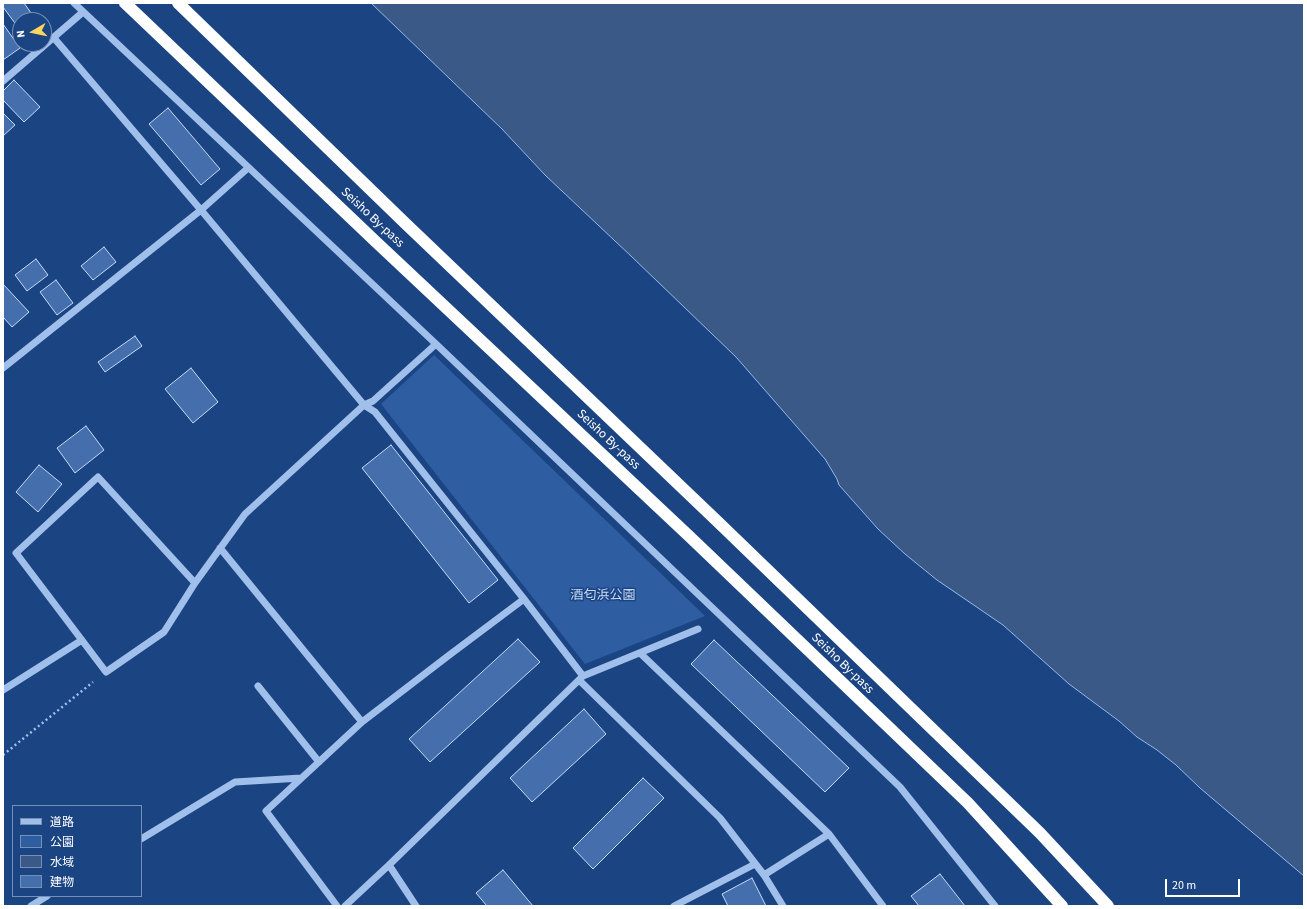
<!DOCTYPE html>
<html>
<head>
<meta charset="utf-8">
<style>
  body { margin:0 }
  #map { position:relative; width:1307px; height:909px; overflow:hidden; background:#1b4483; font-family:"Source Sans 3","Noto Sans JP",sans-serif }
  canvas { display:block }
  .frame { position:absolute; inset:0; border:4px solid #fff; pointer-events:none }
  .legend { position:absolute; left:12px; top:805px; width:130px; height:92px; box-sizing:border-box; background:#1b4483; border:1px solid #768fb5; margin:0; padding:5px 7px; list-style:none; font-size:12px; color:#fff }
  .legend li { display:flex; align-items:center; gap:8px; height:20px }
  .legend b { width:20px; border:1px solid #768fb5 }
  .north { position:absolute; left:12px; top:12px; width:40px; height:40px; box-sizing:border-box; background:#1b4483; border:1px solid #768fb5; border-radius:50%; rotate:261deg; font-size:11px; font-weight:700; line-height:16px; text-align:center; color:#fff }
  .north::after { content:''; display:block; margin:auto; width:14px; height:18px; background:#fcd55e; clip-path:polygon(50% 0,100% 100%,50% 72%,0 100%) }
  .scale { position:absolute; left:1165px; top:879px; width:75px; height:18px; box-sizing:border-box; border:2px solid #fff; border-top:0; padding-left:5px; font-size:12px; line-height:14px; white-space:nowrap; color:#fff; -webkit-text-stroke:3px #1b4483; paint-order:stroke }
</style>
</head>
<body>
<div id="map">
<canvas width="1307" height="909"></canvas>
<div class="frame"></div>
<ul class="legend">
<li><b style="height:5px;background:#a1bfeb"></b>道路</li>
<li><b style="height:11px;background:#2f5da2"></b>公園</li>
<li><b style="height:11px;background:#3a5987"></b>水域</li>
<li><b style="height:11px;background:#446eac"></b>建物</li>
</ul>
<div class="north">N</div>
<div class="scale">20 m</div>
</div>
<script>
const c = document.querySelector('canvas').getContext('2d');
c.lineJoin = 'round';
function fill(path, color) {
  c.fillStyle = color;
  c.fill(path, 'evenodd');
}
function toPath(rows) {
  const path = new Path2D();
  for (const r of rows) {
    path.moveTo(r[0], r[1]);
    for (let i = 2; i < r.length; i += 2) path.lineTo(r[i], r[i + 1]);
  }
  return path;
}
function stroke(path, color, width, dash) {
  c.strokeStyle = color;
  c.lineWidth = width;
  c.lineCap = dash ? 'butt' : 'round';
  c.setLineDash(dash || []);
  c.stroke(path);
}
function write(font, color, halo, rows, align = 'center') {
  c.font = font + ' "Source Sans 3","Noto Sans JP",sans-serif';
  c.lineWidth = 3;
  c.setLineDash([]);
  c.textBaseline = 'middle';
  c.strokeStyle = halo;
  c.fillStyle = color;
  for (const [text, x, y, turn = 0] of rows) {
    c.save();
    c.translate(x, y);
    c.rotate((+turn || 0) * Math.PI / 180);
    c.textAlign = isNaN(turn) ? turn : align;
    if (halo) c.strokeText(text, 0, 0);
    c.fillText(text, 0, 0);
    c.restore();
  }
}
const green = toPath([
  [434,355,705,616,585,664,381,404]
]);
const water = toPath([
  [371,3,1304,3,1304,876,1200,788,1176,765,1157,750,1137,737,1119,721,1069,684,1003,625,937,580,905,554,878,529,839,485,837,479,825,459,736,357,632,257,545,175,502,129,371,3]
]);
const building = toPath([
  [3,3,24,3,36,20,20,20,20,30,3,7,3,3],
  [3,24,20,48,3,60,3,24],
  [14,80,40,107,24,122,3,100,3,91,14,80],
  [168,108,220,169,201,185,149,124,168,108],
  [3,113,15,125,3,136,3,113],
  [104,247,116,262,93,280,81,266,104,247],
  [36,259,48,275,27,291,15,275,36,259],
  [56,280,73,303,57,315,40,292,56,280],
  [3,284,29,312,12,327,3,317,3,284],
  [135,336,142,346,105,372,98,362,135,336],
  [191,368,218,402,193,423,165,389,191,368],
  [86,426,104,450,75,473,57,448,86,426],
  [391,445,498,580,469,603,362,468,391,445],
  [39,465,62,484,38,512,16,492,39,465],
  [518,639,540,662,430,762,409,739,518,639],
  [714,640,849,768,825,792,691,664,714,640],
  [584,709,606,734,532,802,510,778,584,709],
  [643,778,664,798,593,869,573,848,643,778],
  [503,870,533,906,487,906,476,893,503,870],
  [940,874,965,906,919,906,911,896,940,874],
  [752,878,766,906,728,906,722,894,752,878]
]);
const path = toPath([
  [3,755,93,682]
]);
const minor = toPath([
  [74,3,436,344,900,787,995,906],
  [54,38,201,210,364,405,375,412,524,599,583,676],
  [3,81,83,12],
  [3,368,201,210,248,168],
  [220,548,362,722],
  [195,583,98,477,16,553,106,672,164,632,195,583,245,514,364,405,373,401,436,344],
  [640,653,829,834,883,906],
  [579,680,720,818,764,875,783,906],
  [258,686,319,762],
  [3,690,82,640],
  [141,839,235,782,301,778],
  [389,865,416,906],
  [764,875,829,834],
  [31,906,47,896],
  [337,906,266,811,362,722,448,656,524,599],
  [345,906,389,865,583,676,698,629],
  [674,906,755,864]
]);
const highway = toPath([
  [125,3,374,240,689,536,968,803,1062,906],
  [178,3,406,224,717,521,1040,833,1108,906]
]);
const streetNames = [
  ["Seisho By-pass",372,218,43],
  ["Seisho By-pass",608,440,43],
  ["Seisho By-pass",842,664,44]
];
const parkNames = [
  ["酒匂浜公園",603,596]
];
fill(green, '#2f5da2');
fill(water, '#3a5987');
stroke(water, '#94b9ed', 1);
fill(building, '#446eac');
stroke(building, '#c6daf8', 1);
stroke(path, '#a1bfeb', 2.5, [2, 3]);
stroke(minor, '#a1bfeb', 7);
stroke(highway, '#fff', 12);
write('13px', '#fff', '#1b4483', streetNames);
write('13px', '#c6daf8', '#1b4483', parkNames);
</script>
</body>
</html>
